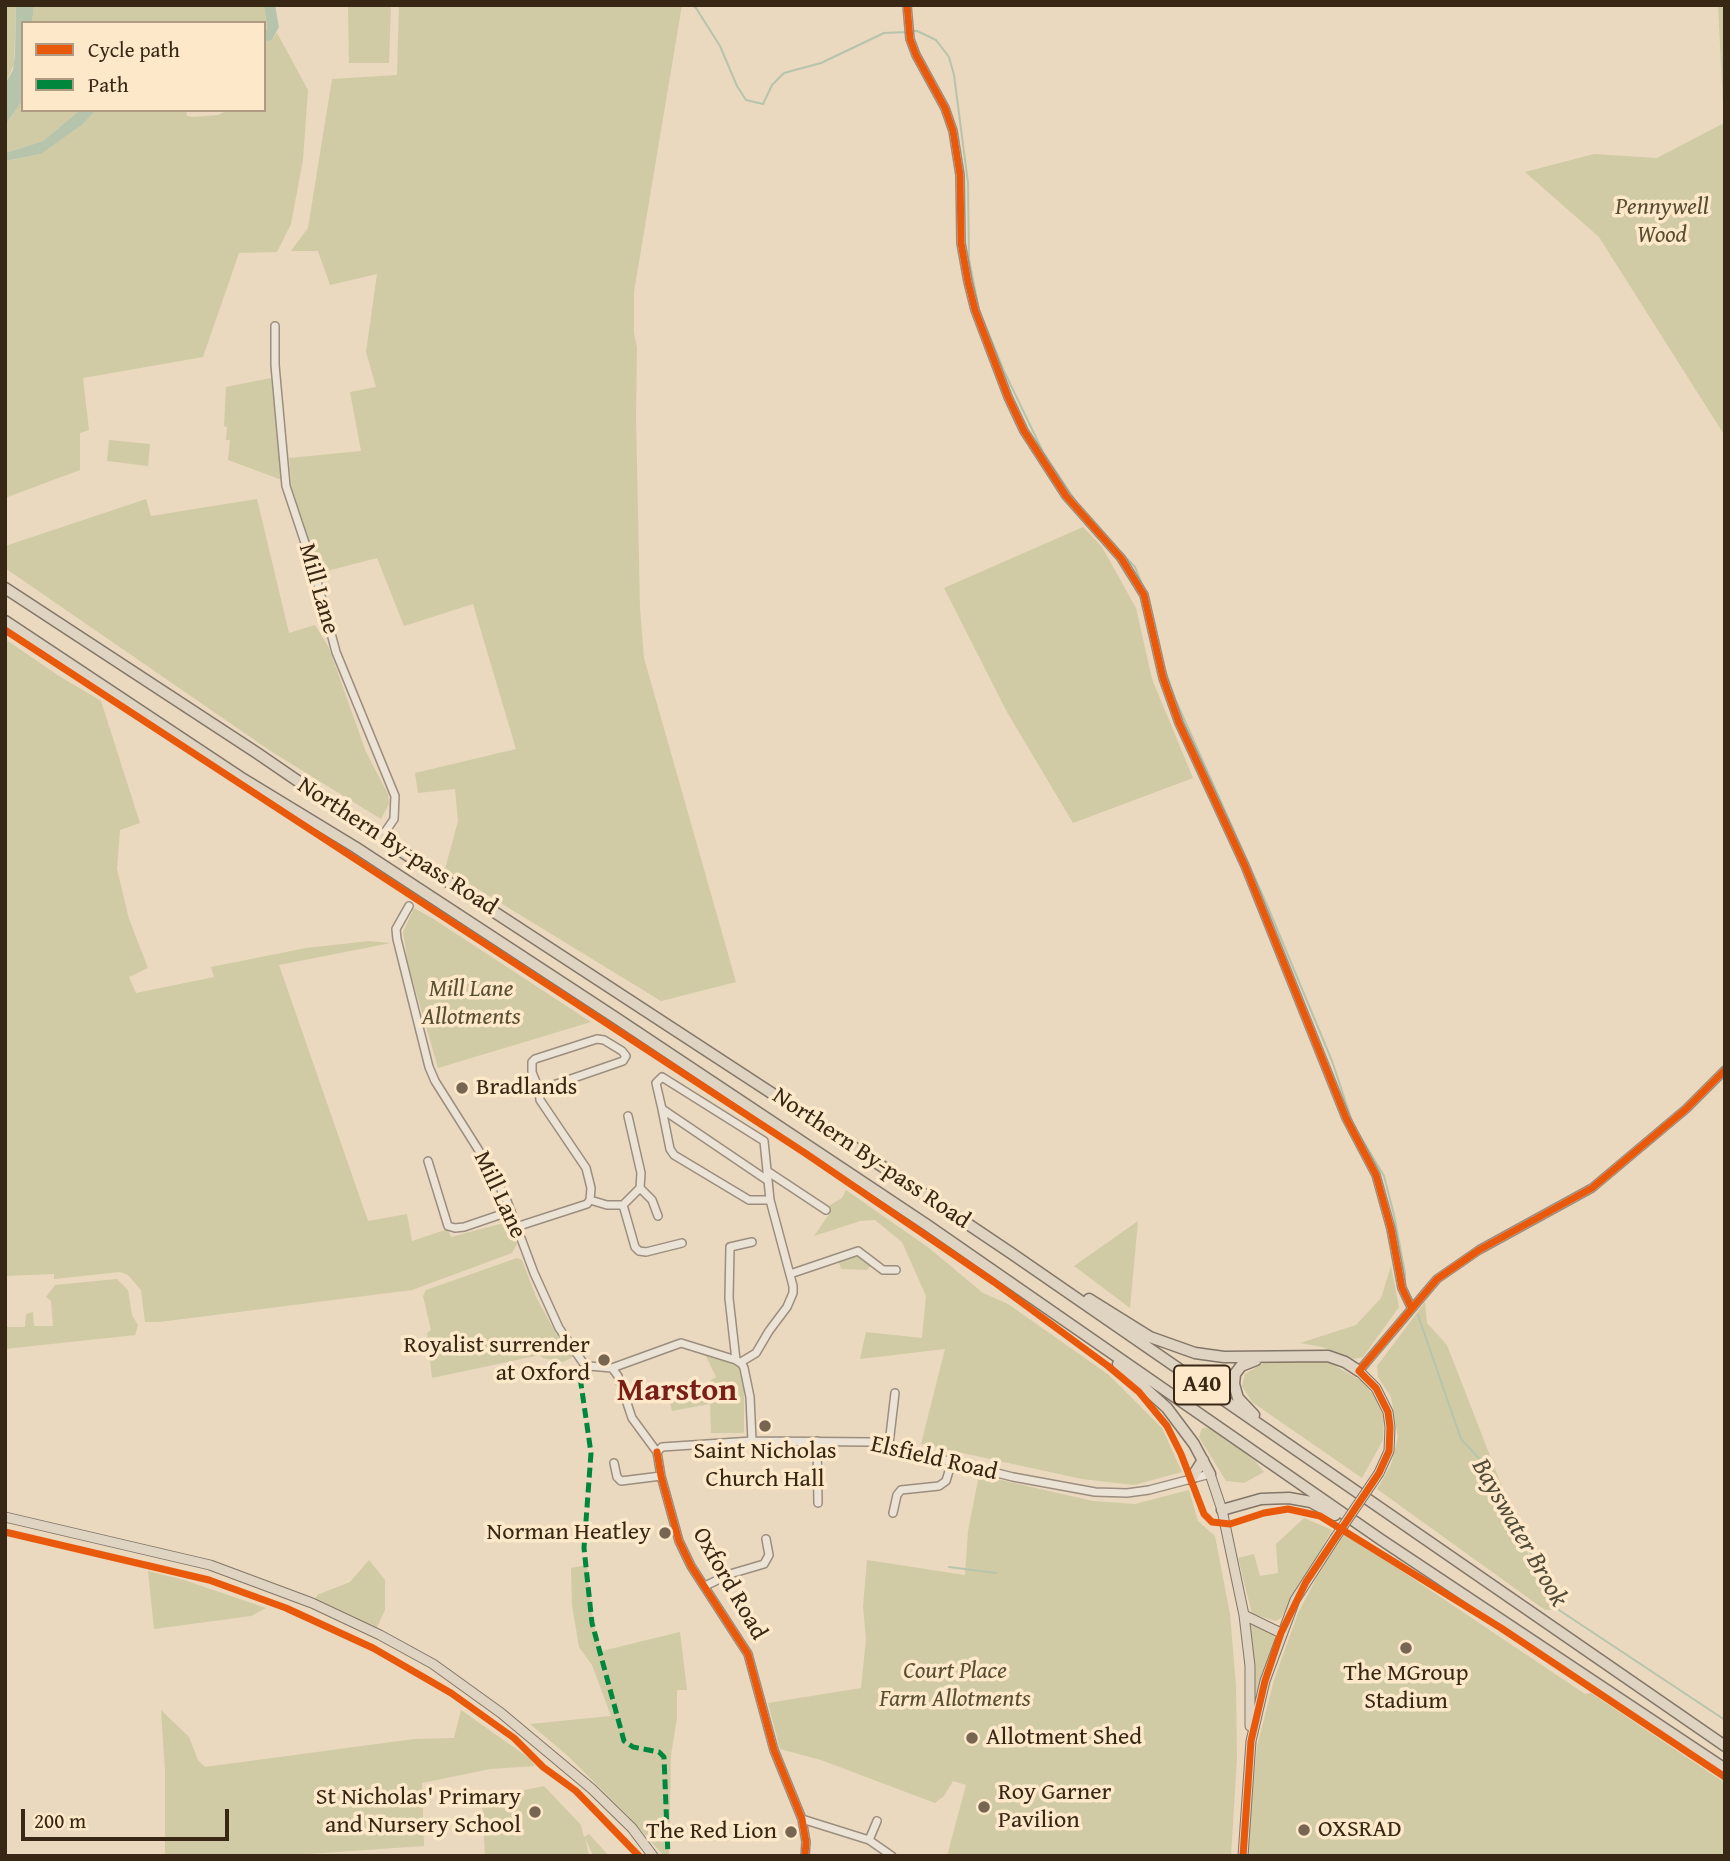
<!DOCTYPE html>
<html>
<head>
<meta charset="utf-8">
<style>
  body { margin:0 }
  #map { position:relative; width:1730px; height:1861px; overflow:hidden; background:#ead8bf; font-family:"Gentium Book Plus",serif }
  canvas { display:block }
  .frame { position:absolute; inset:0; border:7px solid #382714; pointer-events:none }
  .legend { position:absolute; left:21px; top:21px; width:245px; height:91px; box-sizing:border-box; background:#fde8ca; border:2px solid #ae9b81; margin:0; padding:9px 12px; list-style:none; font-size:21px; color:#382714 }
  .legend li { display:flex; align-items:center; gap:14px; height:35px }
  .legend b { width:35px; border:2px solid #ae9b81 }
  .scale { position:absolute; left:21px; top:1809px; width:208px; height:32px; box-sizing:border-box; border:4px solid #382714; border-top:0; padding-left:9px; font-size:21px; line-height:24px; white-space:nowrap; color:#382714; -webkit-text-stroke:5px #fde8ca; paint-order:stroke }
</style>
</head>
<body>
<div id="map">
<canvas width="1730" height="1861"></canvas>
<div class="frame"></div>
<ul class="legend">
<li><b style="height:9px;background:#e8590c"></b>Cycle path</li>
<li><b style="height:9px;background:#00873e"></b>Path</li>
</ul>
<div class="scale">200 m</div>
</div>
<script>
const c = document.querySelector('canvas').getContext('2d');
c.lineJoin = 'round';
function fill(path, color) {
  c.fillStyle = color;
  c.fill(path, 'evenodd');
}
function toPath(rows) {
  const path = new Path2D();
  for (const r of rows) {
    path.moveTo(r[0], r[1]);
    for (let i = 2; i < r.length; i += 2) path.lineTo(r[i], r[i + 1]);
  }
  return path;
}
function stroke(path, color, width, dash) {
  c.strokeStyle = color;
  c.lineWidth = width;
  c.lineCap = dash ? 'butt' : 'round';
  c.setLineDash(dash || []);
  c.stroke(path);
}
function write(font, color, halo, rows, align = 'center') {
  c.font = font + ' "Gentium Book Plus",serif';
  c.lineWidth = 7;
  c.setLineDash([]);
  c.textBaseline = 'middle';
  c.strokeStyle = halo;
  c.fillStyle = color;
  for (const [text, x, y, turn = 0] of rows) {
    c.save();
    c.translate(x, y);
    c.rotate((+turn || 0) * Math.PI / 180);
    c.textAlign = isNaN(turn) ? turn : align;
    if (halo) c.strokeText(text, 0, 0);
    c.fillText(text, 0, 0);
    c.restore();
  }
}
const green = toPath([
  [5,5,16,5,14,64,5,84],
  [34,5,264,5,267,26,264,31,264,23,32,23],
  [348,5,391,5,389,63,349,63],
  [399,5,682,5,634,292,634,333,637,347,636,417,640,608,644,658,736,982,661,1001,445,869,458,821,455,789,418,793,415,773,516,749,473,604,404,626,377,558,319,573,292,491,289,458,361,451,350,392,376,387,366,352,377,274,330,285,318,251,291,251,308,228,332,79,397,75],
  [1718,5,1725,5,1725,432,1723,433,1599,237,1525,172,1594,154,1657,158,1724,123],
  [277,33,308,90,303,160,291,224,277,252,239,253,203,357,83,378,89,430,80,433,80,470,5,498,5,161,41,154,82,125,96,110,186,110,187,116,194,117,218,115,228,110,264,110,264,42,272,40],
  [23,100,23,110,80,110,43,141,5,153,5,125],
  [271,378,282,480,228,460,230,440,226,440,227,427,224,426,226,387],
  [109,440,150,444,148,466,107,461],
  [146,499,151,516,257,499,289,633,315,625,329,648,366,752,388,794,389,804,381,819,272,752,5,568,5,546],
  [1083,527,1102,547,1136,608,1152,679,1193,778,1073,823,1007,712,944,588],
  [5,639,59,676,101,701,140,823,120,830,117,869,129,919,148,968,129,977,136,993,214,977,211,967,306,948,369,941,391,943,279,965,368,1221,407,1214,412,1241,448,1229,451,1237,511,1221,517,1244,512,1253,412,1290,159,1322,145,1322,141,1290,128,1275,120,1272,54,1279,54,1274,5,1276],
  [414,908,432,918,591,1022,438,1068,408,964,403,932],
  [846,1190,929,1248,983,1293,1008,1304,1109,1375,1162,1428,1182,1472,1134,1485,1082,1479,921,1444,945,1349,860,1359,866,1332,922,1338,926,1296,902,1242,875,1220,860,1221,814,1236,830,1213,830,1205,842,1198],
  [1138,1221,1130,1308,1074,1266],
  [857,1254,871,1265,867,1270,841,1269,838,1260],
  [517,1258,522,1260,536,1297,557,1335,561,1332,577,1355,563,1362,543,1358,540,1355,432,1378,427,1333,431,1330,423,1296,426,1290],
  [1391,1266,1399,1307,1363,1357,1354,1359,1322,1347,1300,1343,1356,1325,1381,1298],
  [117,1279,128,1290,132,1315,138,1325,135,1335,5,1349,5,1327,25,1327,26,1314,33,1312,34,1326,53,1326,51,1301,46,1297,55,1285],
  [1425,1302,1427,1323,1447,1345,1537,1577,1559,1610,1545,1610,1377,1489,1391,1465,1398,1437,1391,1397,1378,1377,1377,1366],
  [704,1352,737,1363,744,1385,744,1433,711,1433,710,1404,672,1411,668,1396,710,1390,710,1381,716,1377],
  [1293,1360,1328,1362,1362,1381,1374,1396,1384,1418,1383,1440,1362,1478,1252,1402,1242,1386,1245,1374,1267,1361],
  [1214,1427,1256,1462,1264,1472,1244,1483,1226,1481,1199,1437,1202,1428],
  [979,1475,1093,1501,1135,1504,1189,1490,1198,1521,1215,1536,1230,1614,1236,1686,1237,1758,1231,1856,947,1856,966,1785,953,1781,944,1796,935,1803,821,1760,780,1749,768,1703,861,1688,866,1639,863,1606,867,1560,965,1575,968,1531],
  [1304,1518,1332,1530,1281,1618,1276,1621,1252,1614,1238,1558,1254,1554,1260,1576,1278,1573,1276,1544],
  [1345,1533,1585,1694,1591,1693,1725,1783,1725,1856,1247,1856,1257,1746,1274,1680,1298,1613,1318,1575],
  [369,1560,385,1580,385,1610,376,1629,315,1600,317,1595,350,1582],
  [587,1565,593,1623,602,1651,680,1632,687,1690,677,1690,677,1718,671,1755,669,1856,664,1856,627,1815,568,1756,530,1724,611,1716,592,1665,579,1647,572,1605,571,1568],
  [148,1571,184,1580,266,1608,251,1616,154,1629],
  [1249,1624,1273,1633,1275,1639,1254,1709],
  [161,1710,189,1737,198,1760,205,1767,414,1739,454,1738,461,1710,529,1758,535,1766,490,1769,422,1783,424,1846,279,1856,165,1856,165,1772],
  [544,1786,581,1825,584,1837,589,1834,609,1856,593,1856,585,1838,589,1856,485,1856,482,1799]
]);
const water = toPath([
  [16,5,34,5,32,23,23,23,23,100,5,125,5,84,13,70,15,55],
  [264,5,275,5,279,27,272,40,264,42,267,26],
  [80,110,96,110,82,125,41,154,5,161,5,153,43,141]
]);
const stream = toPath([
  [692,5,696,8,720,46,737,86,746,100,763,104,772,85,784,73,821,63,884,33,907,32],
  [912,31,917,31,936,40,949,57,954,75,968,183,969,259,979,310,1004,371,1043,452,1079,506],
  [1113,544,1135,567,1146,594],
  [1163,664,1176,701,1267,905,1332,1061,1353,1124,1384,1176,1394,1215,1405,1273,1405,1288],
  [1418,1315,1461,1439,1488,1468,1559,1610,1725,1720],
  [949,1567,996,1573]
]);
const minor = toPath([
  [907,5,910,39,916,55,945,108,953,131,960,175,961,243,968,282,975,310,1008,397,1024,431,1066,496,1121,558,1144,595,1163,678,1179,723,1245,866,1346,1118,1376,1175,1391,1229,1402,1288,1411,1307],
  [275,326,275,365,286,486,314,570,336,652,395,796,394,819,381,838],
  [409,906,396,929,397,939,429,1067,435,1081,488,1165,507,1201,534,1273,559,1328,584,1364,589,1366,612,1368,618,1376,632,1418,657,1452],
  [662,1109,670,1149,674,1155,749,1200,770,1200],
  [428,1161,448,1226,455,1228,464,1227,511,1211],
  [767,1171,826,1210],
  [640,1188,652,1200,658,1216],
  [590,1200,607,1205,623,1205,640,1188,641,1173,628,1116],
  [623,1205,635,1247,639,1251,646,1252,682,1243],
  [516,1227,587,1204,590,1200,591,1188,586,1168,540,1100,539,1090,532,1072,532,1062,535,1059,597,1039,604,1040,622,1051,626,1056,623,1061,539,1090],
  [752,1242,730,1247,729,1298,736,1360,742,1364,744,1368,750,1397,752,1441],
  [790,1274,858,1251,883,1270,896,1270],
  [741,1362,756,1353,769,1331,787,1307,793,1293,793,1286,770,1200,764,1141,662,1077,656,1083,662,1109,767,1180],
  [612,1368,681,1343,736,1360],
  [1359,1371,1437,1279,1479,1250,1592,1188,1686,1109,1725,1070],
  [817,1441,818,1503],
  [889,1444,895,1393],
  [657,1452,662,1447,752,1441,872,1442,1013,1477,1095,1492,1127,1493,1149,1490,1210,1474],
  [657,1452,661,1476,679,1541,691,1566,748,1654,774,1750,802,1819,806,1842,805,1856],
  [614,1463,617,1477,621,1481,661,1476],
  [893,1513,897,1495,901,1490,939,1486,946,1481,952,1461],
  [705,1586,730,1574,764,1564,769,1555,766,1539],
  [802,1819,869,1840,892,1856],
  [869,1840,877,1821]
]);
const major = toPath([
  [1359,1371,1376,1388,1388,1412,1390,1427,1389,1451,1379,1473],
  [1210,1474,1222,1510,1244,1615,1250,1666,1250,1726],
  [5,1517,210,1565,312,1603,380,1635,433,1664,501,1713,592,1789,632,1828,653,1856],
  [1244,1615,1281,1633],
  [1243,1856,1251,1741,1265,1681,1295,1600,1335,1538]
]);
const highway = toPath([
  [5,588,257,753,381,838,825,1128,1011,1253,1725,1746],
  [5,621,240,777,355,847,616,1018,927,1225,1380,1539,1725,1769],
  [1089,1299,1150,1337,1195,1353,1224,1357,1328,1356,1345,1362,1359,1371],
  [1118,1364,1167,1408,1194,1444,1210,1474],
  [1254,1415,1238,1398,1234,1384,1235,1374,1241,1366,1256,1360],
  [1191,1479,1203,1460],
  [1222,1510,1261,1499,1289,1498,1311,1502,1335,1515]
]);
const majorBridge = toPath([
  [1335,1538,1379,1473]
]);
const quiet = toPath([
  [584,1364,580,1377,591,1453,584,1548,592,1623,624,1741,633,1747,659,1752,664,1757,668,1856]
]);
const cycleway = toPath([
  [907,5,910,39,916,55,945,108,953,131,960,175,961,243,968,282,975,310,1008,397,1024,431,1066,496,1121,558,1144,595,1163,678,1179,723,1245,866,1346,1118,1376,1175,1391,1229,1402,1288,1411,1307],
  [5,630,805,1153,994,1282,1108,1366,1139,1392,1167,1426,1181,1454,1204,1514,1212,1522,1230,1524,1264,1513,1288,1509,1320,1516,1501,1628,1725,1777],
  [657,1452,661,1476,679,1541,691,1566,748,1654,774,1750,802,1819,806,1842,805,1856],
  [5,1532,209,1580,286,1608,373,1648,451,1693,514,1738,543,1767,576,1791,639,1856],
  [1243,1856,1251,1741,1265,1681,1281,1633,1306,1582,1379,1473,1389,1451,1390,1427,1388,1412,1376,1388,1359,1371,1437,1279,1479,1250,1592,1188,1686,1109,1725,1070]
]);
const markers = [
  [462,1088,7,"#766550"],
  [604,1360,7,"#766550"],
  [765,1426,7,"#766550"],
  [665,1533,7,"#766550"],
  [1406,1648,7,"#766550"],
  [972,1738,7,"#766550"],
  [984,1807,7,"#766550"],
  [535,1812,7,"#766550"],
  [1304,1830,7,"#766550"],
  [791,1832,7,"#766550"]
];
const shields = [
  [1202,1385,56]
];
const shieldNames = [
  ["A40",1202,1385]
];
const parkNames = [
  ["Pennywell",1662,208],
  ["Wood",1662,236],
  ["Mill Lane",471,990],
  ["Allotments",471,1018],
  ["Court Place",955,1672],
  ["Farm Allotments",955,1700]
];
const streetNames = [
  ["Mill Lane",318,589,74],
  ["Northern By-pass Road",397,847,33],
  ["Northern By-pass Road",871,1159,34],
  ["Mill Lane",499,1195,65],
  ["Elsfield Road",934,1459,13],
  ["Oxford Road",729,1584,60]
];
const poiNames = [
  ["Bradlands",476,1088],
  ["Royalist surrender",590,1346,"right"],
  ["at Oxford",590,1374,"right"],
  ["Saint Nicholas",765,1452,"center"],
  ["Church Hall",765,1480,"center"],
  ["Norman Heatley",651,1533,"right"],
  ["The MGroup",1406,1674,"center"],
  ["Stadium",1406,1702,"center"],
  ["Allotment Shed",986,1738],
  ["Roy Garner",998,1793],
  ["Pavilion",998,1821],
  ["St Nicholas' Primary",521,1798,"right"],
  ["and Nursery School",521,1826,"right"],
  ["OXSRAD",1318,1830],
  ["The Red Lion",777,1832,"right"]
];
const waterNames = [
  ["Bayswater Brook",1519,1533,60]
];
const districtNames = [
  ["Marston",677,1392]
];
fill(green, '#d0cba4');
fill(water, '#b7c4ac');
stroke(stream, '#b7c4ac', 2);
stroke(minor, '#9b8e7e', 10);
stroke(major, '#827668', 11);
stroke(highway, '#827668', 13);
stroke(minor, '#ece3d7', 7);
stroke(major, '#dfd3c2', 9);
stroke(highway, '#dfd3c2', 10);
stroke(majorBridge, '#827668', 11, []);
stroke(majorBridge, '#dfd3c2', 9);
stroke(quiet, '#00873e', 5, [10, 5]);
stroke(cycleway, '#e8590c', 7);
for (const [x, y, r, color] of markers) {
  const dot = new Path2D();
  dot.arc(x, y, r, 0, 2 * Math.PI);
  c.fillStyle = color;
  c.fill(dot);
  stroke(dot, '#fde8ca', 2.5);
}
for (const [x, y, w] of shields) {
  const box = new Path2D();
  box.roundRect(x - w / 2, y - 19.5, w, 39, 5);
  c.fillStyle = '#fde8ca';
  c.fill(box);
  stroke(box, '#382714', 2);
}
write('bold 23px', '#382714', null, shieldNames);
write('italic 24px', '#584e32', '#fde8ca', parkNames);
write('24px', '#382714', '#fde8ca', streetNames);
write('24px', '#382714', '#fde8ca', poiNames, 'left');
write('italic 26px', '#524c38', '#fde8ca', waterNames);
write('bold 32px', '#7a1f14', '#fde8ca', districtNames);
</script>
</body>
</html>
